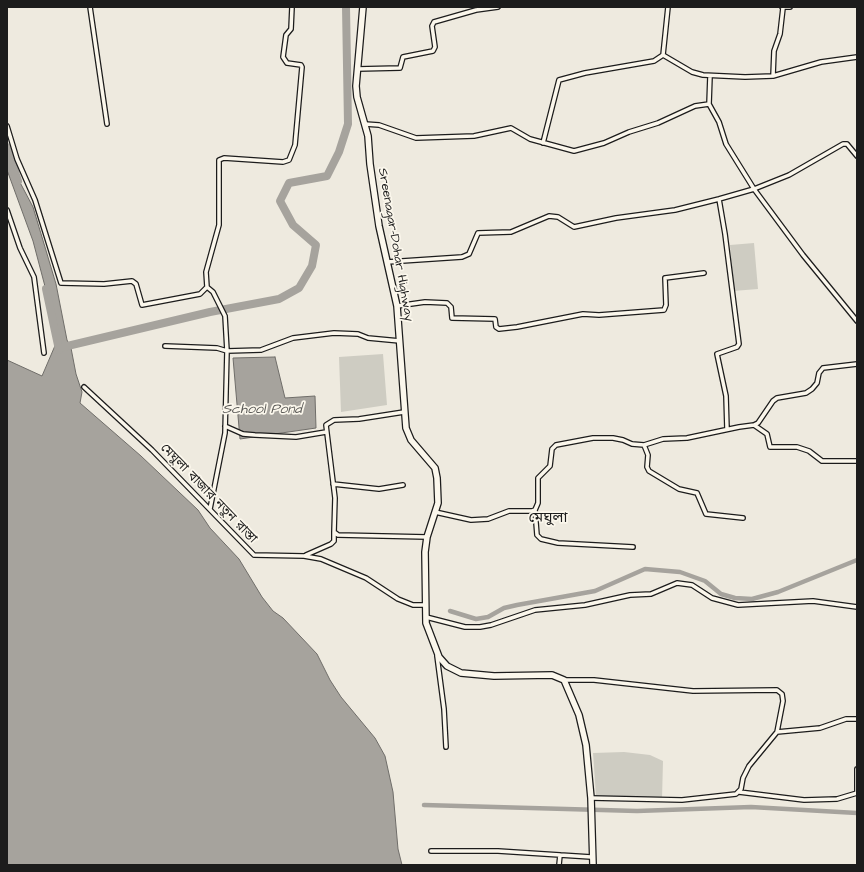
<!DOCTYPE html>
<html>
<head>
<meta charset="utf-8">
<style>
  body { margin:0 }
  #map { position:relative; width:864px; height:872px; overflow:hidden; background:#eeeadf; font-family:"Architects Daughter",sans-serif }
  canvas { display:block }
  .frame { position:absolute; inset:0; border:8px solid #1c1c1c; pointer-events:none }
</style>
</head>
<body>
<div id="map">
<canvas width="864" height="872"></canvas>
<div class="frame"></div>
</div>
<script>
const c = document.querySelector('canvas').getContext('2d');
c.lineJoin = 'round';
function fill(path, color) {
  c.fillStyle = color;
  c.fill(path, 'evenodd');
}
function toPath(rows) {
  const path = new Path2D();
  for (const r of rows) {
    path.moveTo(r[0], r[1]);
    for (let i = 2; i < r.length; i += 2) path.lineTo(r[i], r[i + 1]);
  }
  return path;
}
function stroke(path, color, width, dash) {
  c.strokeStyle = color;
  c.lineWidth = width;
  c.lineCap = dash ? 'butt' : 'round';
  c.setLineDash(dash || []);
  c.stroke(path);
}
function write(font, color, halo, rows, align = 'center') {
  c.font = font + ' "Architects Daughter","Noto Sans Bengali",sans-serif';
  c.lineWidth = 3.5;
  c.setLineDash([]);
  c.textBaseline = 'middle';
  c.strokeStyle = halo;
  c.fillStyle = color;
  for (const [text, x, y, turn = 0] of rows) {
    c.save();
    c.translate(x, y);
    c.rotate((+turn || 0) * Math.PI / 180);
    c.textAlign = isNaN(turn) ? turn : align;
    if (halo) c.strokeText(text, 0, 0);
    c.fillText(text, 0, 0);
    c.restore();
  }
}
const green = toPath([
  [754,243,758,289,733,291,730,245],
  [383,354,387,405,341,412,339,357],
  [624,752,650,755,663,761,662,799,596,796,593,753]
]);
const water = toPath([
  [7,147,15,173,33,207,56,284,67,340,71,348,76,374,82,392,80,403,141,456,198,510,210,528,239,559,262,597,273,611,283,618,317,654,330,680,341,697,375,738,385,756,393,792,398,849,402,865,7,865,7,360,42,376,57,341,56,328,33,241,7,170,7,147],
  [275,357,285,398,315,396,316,428,240,439,233,358,275,357]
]);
const canal = toPath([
  [450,611,476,619,488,617,504,608,517,605,595,591,645,569,680,572,705,581,721,594,735,598,752,599,778,592,857,560],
  [424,805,637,811,751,807,857,813]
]);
const river = toPath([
  [7,147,18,181],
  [46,289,59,350],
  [59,348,210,312,279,299,299,288,312,266,316,245,293,225,280,201,289,183,327,176,339,152,348,124,346,7]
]);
const street = toPath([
  [90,7,107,124],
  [782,7,790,7],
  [663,55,692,72,703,75,745,77,773,76,821,62,857,57],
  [357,69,400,68,403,57,433,51,435,47,432,26,434,22,476,10,498,7],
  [773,76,774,51,780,34,783,8],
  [709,104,710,76],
  [365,124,379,125,416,138,474,136,511,128,530,139,574,151,604,143,629,132,658,123,695,106,709,104,719,122,726,144,754,189,803,255,857,321],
  [7,126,17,159,35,200,61,283,104,284,132,281,136,284,142,305,200,294,207,287,206,272,219,225,219,160,224,158,283,162,289,160,295,145,302,67,301,65,287,63,283,57,286,35,291,29,292,7],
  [543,143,559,80,585,73,654,61,663,55,668,7],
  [719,199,725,234,739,344,737,347,717,354,726,396,727,429],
  [7,210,20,248,34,277,44,353],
  [387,262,462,257,469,254,478,233,511,232,549,216,558,217,574,227,616,218,675,210,719,199,754,189,789,175,843,144,847,144,857,156],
  [207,287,213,292,225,316,227,351,261,350,293,338,334,333,358,334,368,338,400,341],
  [397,306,425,302,447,303,451,307,452,318,495,319,496,327,499,329,517,327,583,314,599,315,664,310,666,305,665,278,704,273],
  [165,346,217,348,227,351,225,433,210,509],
  [84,387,152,450,254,555,304,556,321,559,366,578,398,599,413,605,425,605],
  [404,412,359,419,334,420,326,425,335,498,334,532,338,535,427,537],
  [754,425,767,434,770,447,797,447,809,451,822,461,857,461],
  [225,426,243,434,255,435,296,437,326,432],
  [644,445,648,455,647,467,649,471,679,489,697,493,706,514,743,518],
  [333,484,379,489,403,485],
  [535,510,537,535,541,539,558,543,633,547],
  [435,512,471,520,488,519,509,511,532,511,535,510,538,503,538,478,550,466,552,449,556,445,593,438,613,438,623,440,632,444,644,445,663,439,687,438,739,427,754,425,758,423,773,401,777,398,806,393,812,389,817,383,819,373,823,368,857,364],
  [306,555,331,544,334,541,334,532],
  [426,617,465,627,480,627,491,625,535,610,585,605,630,595,651,594,677,583,692,585,712,598,738,605,813,601,857,607],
  [437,656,444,709,446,747],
  [564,680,594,680,693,691,777,690,782,694,783,701,777,732],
  [739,792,804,800,837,799,857,793],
  [857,793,857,769],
  [591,798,682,800,736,794,741,789,743,778,749,766,777,732,820,728,846,719,857,719],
  [431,851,498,851,591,857],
  [559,865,560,855]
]);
const primary = toPath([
  [363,7,356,86,357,97,368,136,370,164,379,226,397,306,406,428,411,440,435,468,437,478,438,503,427,537,425,552,426,623,439,657,447,666,461,673,494,676,552,675,564,680,579,715,586,745,591,798,593,865]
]);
const streetNames = [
  ["Sreenagar-Dohar Highway",395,245,80],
  ["মেঘুলা বাজার নতুন রাস্তা",208,494,46]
];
const waterNames = [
  ["School Pond",262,410]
];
const quarterNames = [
  ["মেঘুলা",548,519]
];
fill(green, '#ceccc2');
fill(water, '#a6a39d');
stroke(water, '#6f6d69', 1);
stroke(canal, '#a6a39d', 4.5);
stroke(river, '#a6a39d', 8);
stroke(street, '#1c1c1c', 6);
stroke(primary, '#1c1c1c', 8);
stroke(street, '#fbf7ec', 3.5);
stroke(primary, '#fbf7ec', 5.5);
write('13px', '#1c1c1c', '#fbf7ec', streetNames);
write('italic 14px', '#5a5956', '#fbf7ec', waterNames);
write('15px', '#1c1c1c', '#fbf7ec', quarterNames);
</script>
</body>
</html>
